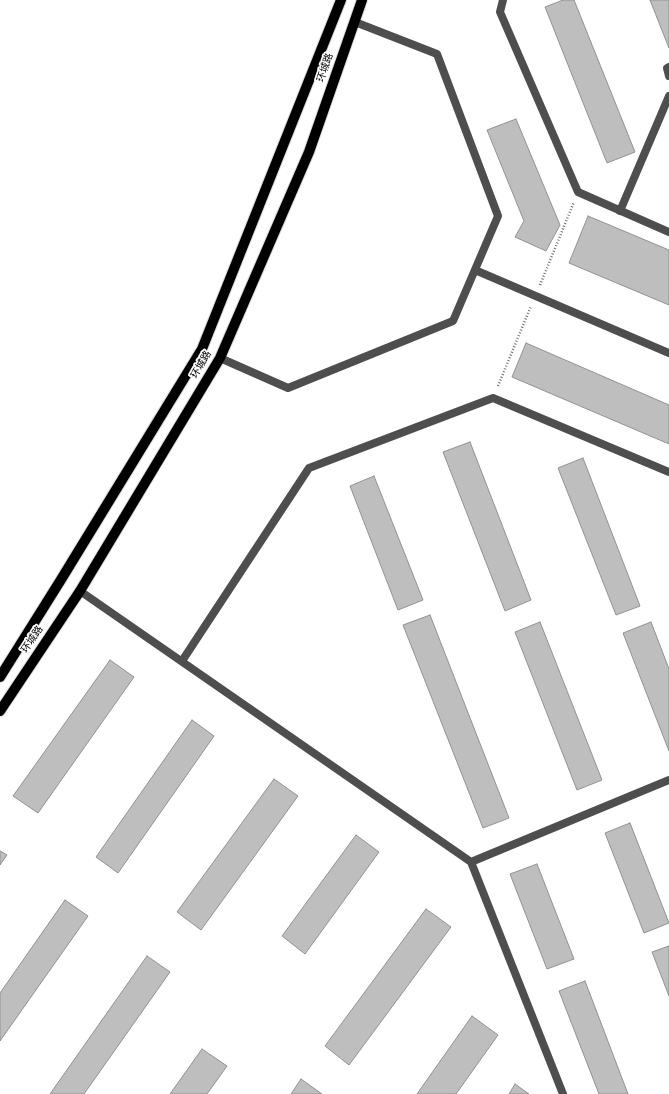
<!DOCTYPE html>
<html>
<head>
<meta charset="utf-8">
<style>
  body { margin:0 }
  canvas { display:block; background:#fff }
</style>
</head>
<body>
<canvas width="669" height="1094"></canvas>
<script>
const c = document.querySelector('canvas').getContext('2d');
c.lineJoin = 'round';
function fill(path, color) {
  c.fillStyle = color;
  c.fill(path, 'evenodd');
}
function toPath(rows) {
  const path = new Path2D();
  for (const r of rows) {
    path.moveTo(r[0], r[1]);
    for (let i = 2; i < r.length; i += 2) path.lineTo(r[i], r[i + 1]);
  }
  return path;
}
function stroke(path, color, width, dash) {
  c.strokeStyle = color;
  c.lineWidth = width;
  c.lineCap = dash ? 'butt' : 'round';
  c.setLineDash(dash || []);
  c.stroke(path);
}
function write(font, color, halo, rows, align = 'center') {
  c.font = font + ' Overpass,"Noto Sans SC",sans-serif';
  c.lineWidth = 3.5;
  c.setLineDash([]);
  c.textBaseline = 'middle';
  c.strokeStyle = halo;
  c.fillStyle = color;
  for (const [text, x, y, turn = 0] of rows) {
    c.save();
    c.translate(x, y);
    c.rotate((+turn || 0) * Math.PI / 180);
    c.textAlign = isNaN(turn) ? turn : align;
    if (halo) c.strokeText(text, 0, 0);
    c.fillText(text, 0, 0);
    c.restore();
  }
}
const building = toPath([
  [563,0,574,0,635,152,607,163,545,7,563,0],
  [650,0,669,0,669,48,650,0],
  [516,119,560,225,546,251,515,237,524,221,487,130,516,119],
  [588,216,669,250,669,305,569,263,588,216],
  [526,343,669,405,669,444,512,377,526,343],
  [470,442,531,600,505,611,443,452,470,442],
  [583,458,640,606,616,615,558,468,583,458],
  [374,476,423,600,398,610,350,486,374,476],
  [430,615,509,818,483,828,403,625,430,615],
  [540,622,602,780,577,790,515,632,540,622],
  [651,622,669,669,669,751,623,633,651,622],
  [110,660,134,677,38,813,13,796,110,660],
  [192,720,214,736,118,873,96,857,192,720],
  [274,779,298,796,201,930,177,912,274,779],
  [630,823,669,923,644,933,605,833,630,823],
  [356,835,379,852,305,954,282,936,356,835],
  [0,851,7,855,0,865,0,851],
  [537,864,574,959,547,969,510,874,537,864],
  [65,900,88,916,0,1041,0,993,65,900],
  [426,909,451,927,349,1065,325,1046,426,909],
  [669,946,669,996,652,952,669,946],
  [147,956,170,972,84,1094,50,1094,147,956],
  [585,981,628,1094,599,1094,559,991,585,981],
  [472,1016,498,1035,456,1094,417,1094,472,1016],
  [202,1049,227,1066,207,1094,170,1094,202,1049],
  [301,1079,322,1094,291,1094,301,1079],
  [515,1084,529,1094,509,1094,515,1084]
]);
const path = toPath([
  [540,285,574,202],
  [498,386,531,306]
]);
const lane = toPath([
  [503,0,500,12,578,192,669,232],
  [182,661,309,468,493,398,669,472]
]);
const street = toPath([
  [669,67,667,68,669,76],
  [620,211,669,96],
  [475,270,669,353],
  [220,358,288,388,453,321,498,216,437,54,355,22],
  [80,591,471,862,669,780],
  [471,862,563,1094]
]);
const primary = toPath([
  [0,677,62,578,202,349,341,0],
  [0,711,80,591,220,358,309,152,362,0]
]);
const streetNames = [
  ["环城路",326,68,-71],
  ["环城路",202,365,-60],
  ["环城路",33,640,-56]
];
fill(building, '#bebebe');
stroke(building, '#929292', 1);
stroke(primary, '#dbdbdb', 12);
stroke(path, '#707070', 2.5, [1, 2]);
stroke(lane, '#4e4e4e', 8);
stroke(street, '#4e4e4e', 8);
stroke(primary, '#000', 10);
write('10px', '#000', '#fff', streetNames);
</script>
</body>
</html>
